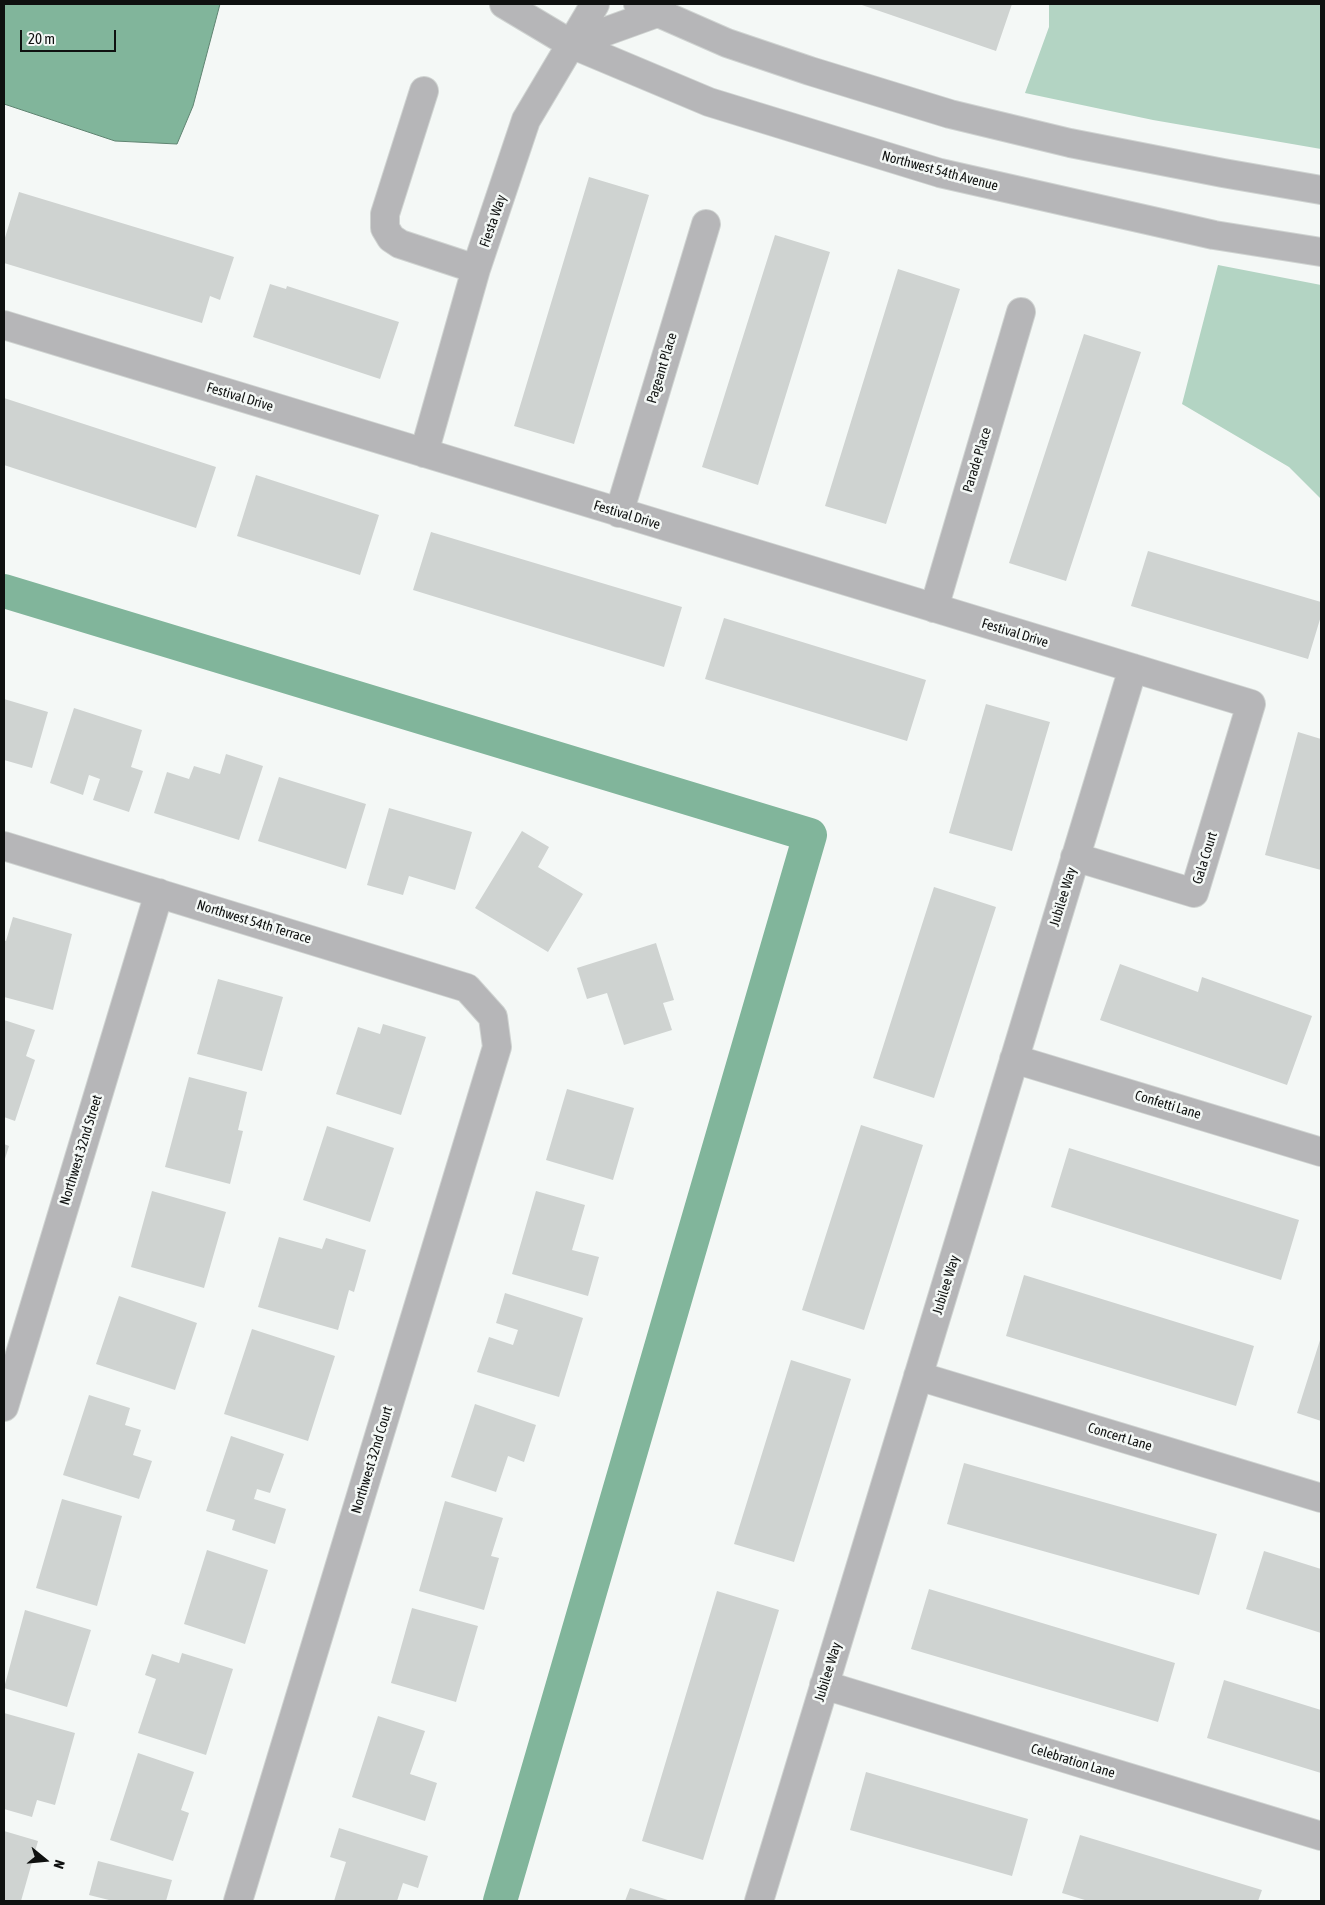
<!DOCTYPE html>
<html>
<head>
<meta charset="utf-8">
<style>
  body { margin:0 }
  #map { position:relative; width:1325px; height:1905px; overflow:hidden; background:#f4f8f6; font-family:"Asap Condensed",sans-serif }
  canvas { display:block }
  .frame { position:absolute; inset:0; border:5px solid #0f1110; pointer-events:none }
  .north { position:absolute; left:20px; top:1835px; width:50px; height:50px; -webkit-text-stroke:4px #f4f8f6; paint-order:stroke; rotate:107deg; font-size:14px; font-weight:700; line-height:20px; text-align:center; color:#0f1110 }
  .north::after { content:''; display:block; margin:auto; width:18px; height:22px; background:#0f1110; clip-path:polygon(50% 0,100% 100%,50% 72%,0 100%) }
  .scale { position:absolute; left:20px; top:30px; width:96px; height:22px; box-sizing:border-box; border:2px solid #0f1110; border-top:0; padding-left:6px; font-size:15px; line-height:18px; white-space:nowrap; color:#0f1110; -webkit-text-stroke:4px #f4f8f6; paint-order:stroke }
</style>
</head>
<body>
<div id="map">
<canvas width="1325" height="1905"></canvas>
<div class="frame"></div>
<div class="north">N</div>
<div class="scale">20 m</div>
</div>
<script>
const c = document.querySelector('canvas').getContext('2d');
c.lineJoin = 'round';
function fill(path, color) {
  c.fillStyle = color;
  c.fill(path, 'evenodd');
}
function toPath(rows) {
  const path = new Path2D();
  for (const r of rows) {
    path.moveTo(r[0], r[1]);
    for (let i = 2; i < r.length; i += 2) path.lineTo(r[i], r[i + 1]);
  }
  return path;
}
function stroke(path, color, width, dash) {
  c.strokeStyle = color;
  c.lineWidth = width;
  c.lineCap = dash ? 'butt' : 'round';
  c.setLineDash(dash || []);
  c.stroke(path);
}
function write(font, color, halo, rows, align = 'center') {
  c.font = font + ' "Asap Condensed",sans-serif';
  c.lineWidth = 5;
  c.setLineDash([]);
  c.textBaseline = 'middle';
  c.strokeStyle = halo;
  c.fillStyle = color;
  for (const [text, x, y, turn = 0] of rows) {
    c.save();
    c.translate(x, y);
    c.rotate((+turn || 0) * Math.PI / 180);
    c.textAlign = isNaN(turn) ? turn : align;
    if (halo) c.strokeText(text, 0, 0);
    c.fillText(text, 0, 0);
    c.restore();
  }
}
const green = toPath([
  [1049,4,1321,4,1321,149,1153,120,1025,93,1049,27],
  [1218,265,1321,285,1321,499,1289,467,1182,404]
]);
const water = toPath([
  [4,4,220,4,193,106,177,144,115,141,4,104,4,4]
]);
const canal = toPath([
  [4,591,810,835,500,1901]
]);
const building = toPath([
  [859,4,1012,4,996,51],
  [589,177,649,195,574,444,514,426],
  [19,192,234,257,220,300,210,296,202,323,4,263,4,241],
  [775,235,830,252,758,485,702,467],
  [898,269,960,289,886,524,825,506],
  [270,284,286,289,287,286,399,322,380,379,253,337],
  [1084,334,1141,352,1066,581,1009,563],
  [4,398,216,467,196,528,4,465],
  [256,475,379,515,360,575,237,536],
  [431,532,682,607,664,667,413,590],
  [1148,551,1321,602,1321,616,1308,659,1131,606],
  [724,618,926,680,907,741,705,679],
  [4,699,48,712,32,768,4,760],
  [986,704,1050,722,1012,851,949,833],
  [74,708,142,730,131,767,143,771,129,812,93,800,100,779,89,775,83,795,50,783],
  [1298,732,1321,739,1321,870,1265,855],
  [226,754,263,766,239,840,154,813,167,772,189,779,194,766,220,774],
  [279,777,366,804,346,869,258,841],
  [389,808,472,832,455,890,409,876,403,895,367,885],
  [522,831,549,847,538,867,583,894,548,952,475,908],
  [934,887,996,907,934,1098,873,1078],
  [13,917,72,934,53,1010,4,997,4,940,6,941],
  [656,943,674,1000,663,1003,672,1030,624,1045,607,993,587,999,577,968],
  [1120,964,1198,992,1202,977,1312,1016,1287,1085,1100,1020],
  [218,979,283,997,262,1071,197,1054],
  [4,1020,35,1030,26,1056,35,1060,15,1121,4,1117],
  [383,1024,426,1037,401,1115,336,1094,358,1027,380,1034],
  [189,1077,247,1092,238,1130,243,1131,230,1184,165,1167],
  [567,1089,634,1108,613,1180,546,1160],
  [861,1125,923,1145,864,1330,802,1310],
  [327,1126,394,1148,370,1222,303,1200],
  [4,1144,9,1146,4,1162],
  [1069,1148,1299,1220,1281,1280,1051,1207],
  [152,1191,226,1212,204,1288,131,1267],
  [536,1191,585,1205,572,1250,599,1257,588,1296,512,1274],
  [279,1237,322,1249,326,1238,366,1250,354,1292,349,1290,338,1330,258,1307],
  [1024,1275,1254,1346,1236,1406,1006,1336],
  [505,1293,583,1318,559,1397,477,1372,489,1337,513,1345,518,1330,496,1323],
  [119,1296,197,1323,175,1390,96,1364],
  [252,1329,335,1356,308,1441,224,1414],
  [1321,1337,1321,1421,1297,1413],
  [791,1360,851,1379,794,1562,734,1544],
  [89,1395,130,1408,125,1425,141,1430,133,1455,152,1461,139,1499,63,1475],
  [475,1404,536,1425,524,1462,508,1456,496,1492,451,1477],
  [231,1436,284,1454,270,1493,257,1489,254,1499,286,1509,275,1544,232,1530,235,1520,206,1511],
  [964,1463,1217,1534,1199,1595,947,1524],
  [62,1499,122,1516,97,1606,36,1588],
  [445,1501,503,1518,491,1556,499,1558,484,1610,419,1591],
  [207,1550,268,1570,245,1644,184,1624],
  [1264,1551,1321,1569,1321,1633,1246,1609],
  [929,1589,1175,1663,1158,1722,911,1649],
  [717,1591,779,1610,703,1860,642,1841],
  [412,1608,478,1626,456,1702,391,1683],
  [25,1610,91,1630,67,1707,4,1688],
  [182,1653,233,1669,206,1755,138,1733,156,1679,145,1675,152,1654,179,1663],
  [1224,1680,1321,1710,1321,1773,1207,1738],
  [4,1713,75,1733,55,1805,37,1800,32,1817,4,1809],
  [378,1716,425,1731,410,1774,437,1783,425,1821,352,1797],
  [138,1753,194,1772,181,1810,189,1813,173,1861,110,1840],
  [866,1772,1028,1819,1012,1876,850,1830],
  [339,1828,428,1856,418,1888,403,1883,397,1901,334,1901,346,1862,330,1857],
  [4,1831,38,1841,21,1901,4,1901],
  [1080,1835,1262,1890,1258,1901,1088,1901,1062,1893],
  [98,1861,172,1880,166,1901,113,1901,89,1895],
  [630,1888,671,1901,625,1901]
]);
const minor = toPath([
  [504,4,571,44,709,102,940,173,1214,235,1321,252],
  [638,4,727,43,810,71,950,114,1070,143,1223,173,1321,190],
  [571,44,657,13,662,5],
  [424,91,385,214,385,228,391,238,400,244,476,269],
  [4,325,1251,704,1194,893,1075,857],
  [424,453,476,269,526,120,595,4],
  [619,513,706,224],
  [934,608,1021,312],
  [4,846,467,988,493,1017,497,1047,238,1901],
  [1014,1059,1321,1152],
  [918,1376,1321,1498],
  [4,1407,159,893],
  [824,1685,1321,1836],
  [759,1901,1133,668]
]);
const streetNames = [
  ["Northwest 54th Avenue",940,171,15],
  ["Fiesta Way",493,221,-71],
  ["Pageant Place",662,368,-73],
  ["Festival Drive",240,397,17],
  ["Parade Place",977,460,-73],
  ["Festival Drive",627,515,17],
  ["Festival Drive",1015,633,17],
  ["Gala Court",1205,858,-73],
  ["Jubilee Way",1063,897,-73],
  ["Northwest 54th Terrace",254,922,17],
  ["Confetti Lane",1168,1105,17],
  ["Northwest 32nd Street",81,1150,-73],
  ["Jubilee Way",946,1285,-73],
  ["Concert Lane",1120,1437,17],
  ["Northwest 32nd Court",372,1460,-73],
  ["Jubilee Way",828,1672,-73],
  ["Celebration Lane",1073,1761,17]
];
fill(green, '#b3d4c3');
fill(water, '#81b59b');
stroke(water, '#5f8471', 1);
stroke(canal, '#81b59b', 34);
fill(building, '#cfd3d1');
stroke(minor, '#cfd3d1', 30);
stroke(minor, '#b6b6b8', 28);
write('14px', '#0f1110', '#f4f8f6', streetNames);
</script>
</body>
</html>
